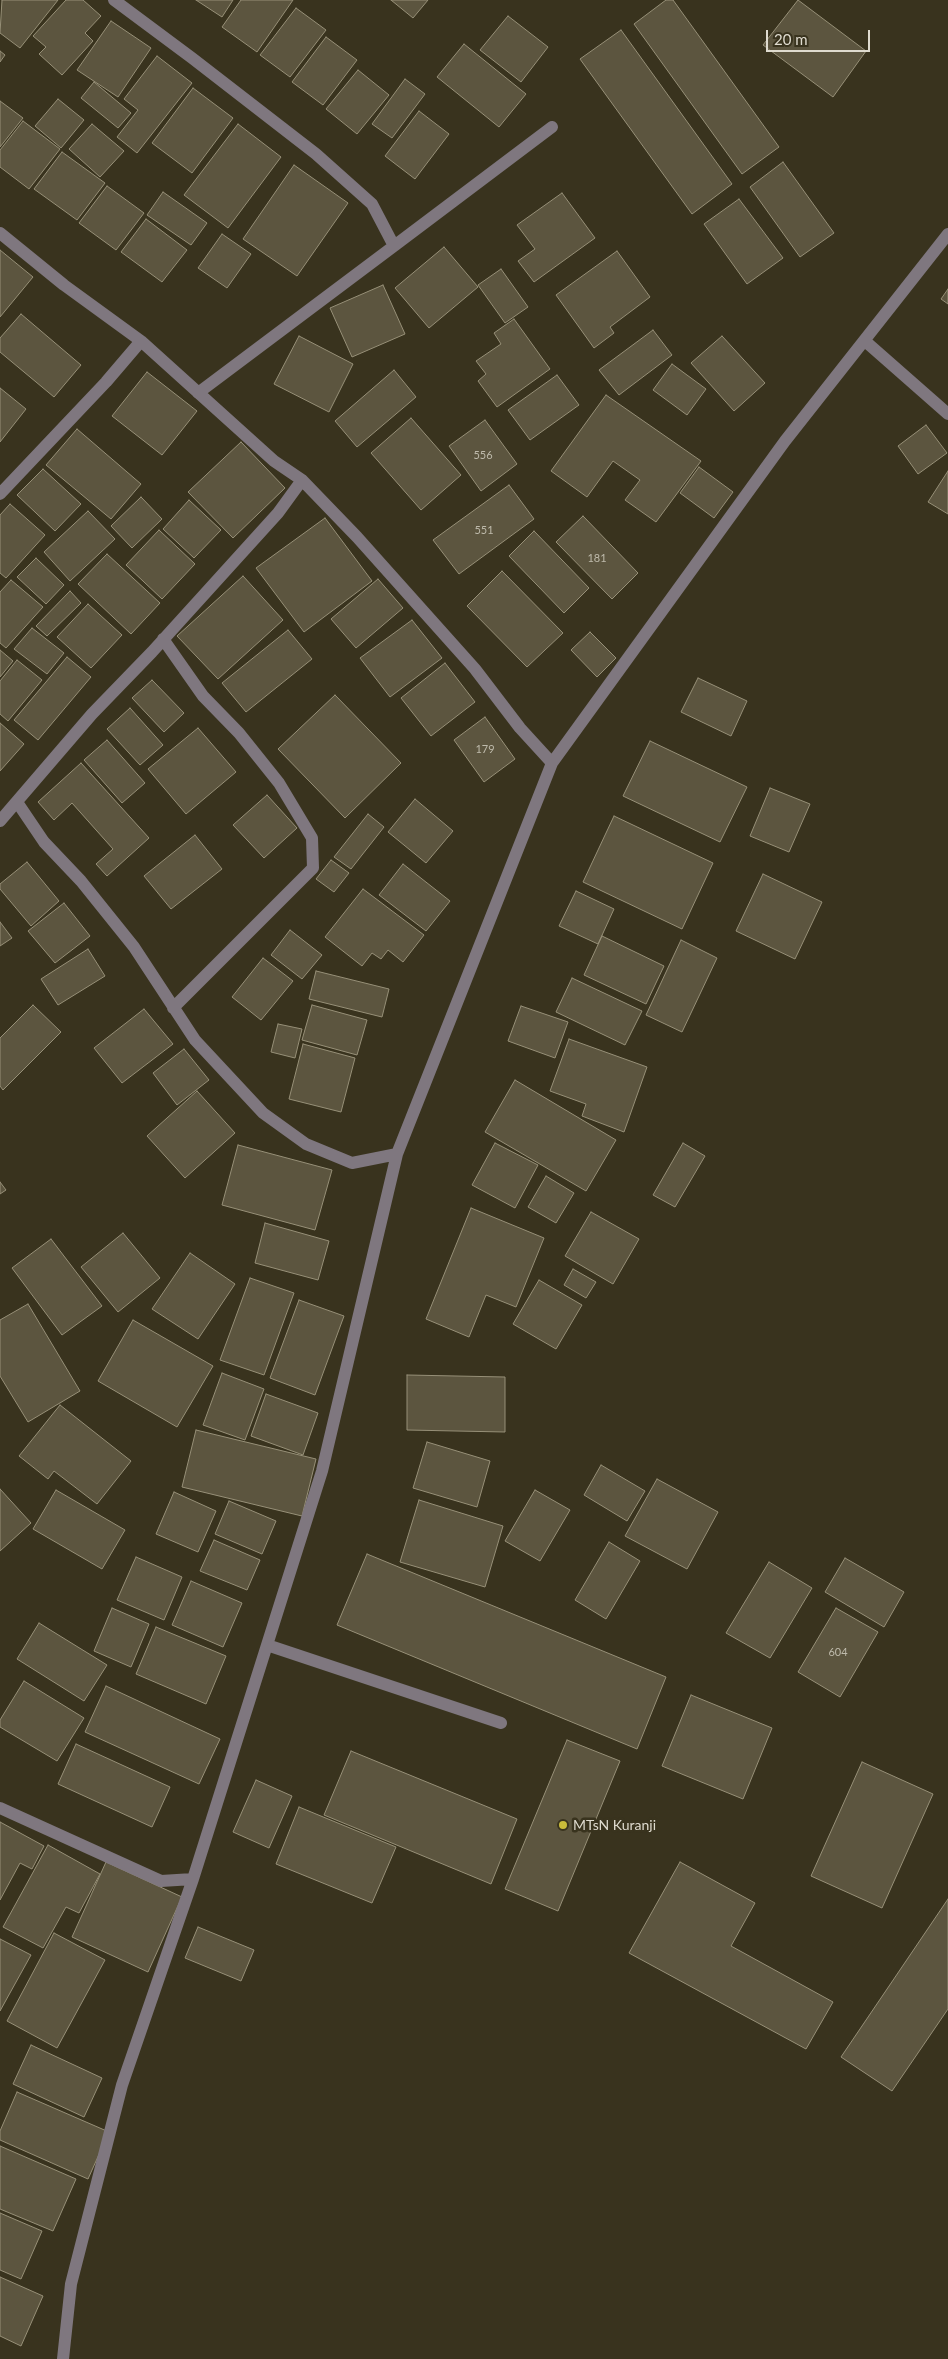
<!DOCTYPE html>
<html>
<head>
<meta charset="utf-8">
<style>
  body { margin:0 }
  #map { position:relative; width:948px; height:2359px; overflow:hidden; background:#39331e; font-family:Lato,sans-serif }
  canvas { display:block }
  .scale { position:absolute; left:766px; top:30px; width:104px; height:22px; box-sizing:border-box; border:2px solid #dfdbcf; border-top:0; padding-left:6px; font-size:15px; line-height:18px; white-space:nowrap; color:#dfdbcf; -webkit-text-stroke:4px #39331e; paint-order:stroke }
</style>
</head>
<body>
<div id="map">
<canvas width="948" height="2359"></canvas>
<div class="scale">20 m</div>
</div>
<script>
const c = document.querySelector('canvas').getContext('2d');
c.lineJoin = 'round';
function fill(path, color) {
  c.fillStyle = color;
  c.fill(path, 'evenodd');
}
function toPath(rows) {
  const path = new Path2D();
  for (const r of rows) {
    path.moveTo(r[0], r[1]);
    for (let i = 2; i < r.length; i += 2) path.lineTo(r[i], r[i + 1]);
  }
  return path;
}
function stroke(path, color, width, dash) {
  c.strokeStyle = color;
  c.lineWidth = width;
  c.lineCap = dash ? 'butt' : 'round';
  c.setLineDash(dash || []);
  c.stroke(path);
}
function write(font, color, halo, rows, align = 'center') {
  c.font = font + ' Lato,sans-serif';
  c.lineWidth = 5;
  c.setLineDash([]);
  c.textBaseline = 'middle';
  c.strokeStyle = halo;
  c.fillStyle = color;
  for (const [text, x, y, turn = 0] of rows) {
    c.save();
    c.translate(x, y);
    c.rotate((+turn || 0) * Math.PI / 180);
    c.textAlign = isNaN(turn) ? turn : align;
    if (halo) c.strokeText(text, 0, 0);
    c.fillText(text, 0, 0);
    c.restore();
  }
}
const building = toPath([
  [2,0,58,0,20,48,0,33,2,0],
  [66,0,83,0,101,16,85,33,93,41,62,75,39,54,46,47,33,36,66,0],
  [196,0,233,0,222,17,196,0],
  [241,0,293,0,257,52,222,27,241,0],
  [391,0,428,0,413,18,391,0],
  [666,0,673,0,779,147,742,174,634,24,666,0],
  [798,0,866,51,833,97,763,45,798,0],
  [296,8,326,30,290,77,260,55,296,8],
  [508,16,548,47,521,82,480,50,508,16],
  [111,21,151,48,118,97,77,70,111,21],
  [621,30,732,184,692,214,580,59,621,30],
  [326,37,357,60,323,105,292,82,326,37],
  [464,44,526,94,499,127,437,77,464,44],
  [0,51,5,55,0,62,0,51],
  [157,56,192,83,137,153,117,137,138,110,124,99,157,56],
  [358,70,389,95,357,134,326,109,358,70],
  [405,79,425,94,392,138,372,124,405,79],
  [94,82,131,113,118,128,81,98,94,82],
  [193,88,233,118,192,173,152,143,193,88],
  [58,99,84,120,61,148,35,126,58,99],
  [0,101,23,118,0,147,0,101],
  [419,111,449,134,415,179,385,156,419,111],
  [23,121,60,149,29,189,0,167,0,150,23,121],
  [92,124,124,151,100,177,69,149,92,124],
  [238,124,281,157,228,228,184,195,238,124],
  [62,152,105,183,77,220,34,189,62,152],
  [783,162,834,233,800,257,750,187,783,162],
  [294,165,348,203,297,276,243,239,294,165],
  [107,186,144,213,116,250,79,223,107,186],
  [163,192,207,223,191,245,147,215,163,192],
  [562,193,595,238,534,282,518,261,535,249,517,225,562,193],
  [739,199,783,258,747,284,704,224,739,199],
  [146,219,187,250,162,282,121,252,146,219],
  [222,234,251,254,227,288,198,268,222,234],
  [444,247,478,287,429,328,395,288,444,247],
  [0,250,33,277,0,317,0,250],
  [617,251,650,297,610,327,614,333,594,348,556,295,617,251],
  [501,269,528,307,505,323,478,285,501,269],
  [383,285,405,334,352,357,330,308,383,285],
  [948,289,948,304,941,299,948,289],
  [21,314,81,365,54,397,0,352,0,338,21,314],
  [514,319,550,369,497,407,478,381,486,374,476,361,501,344,494,333,514,319],
  [653,330,672,355,619,395,599,370,653,330],
  [299,336,353,364,329,412,274,384,299,336],
  [722,336,765,383,734,411,691,363,722,336],
  [672,364,706,389,687,415,653,390,672,364],
  [394,370,416,397,357,447,335,421,394,370],
  [147,372,197,411,162,455,112,416,147,372],
  [557,375,579,405,530,440,508,410,557,375],
  [0,388,26,409,0,442,0,388],
  [606,395,701,461,656,522,625,500,640,480,613,461,587,497,551,471,606,395],
  [411,418,461,475,421,510,371,453,411,418],
  [485,420,517,464,481,491,449,446,485,420],
  [926,425,947,453,918,474,898,446,926,425],
  [77,429,141,484,111,519,46,465,77,429],
  [241,442,285,488,233,538,188,492,241,442],
  [699,467,733,492,714,518,680,493,699,467],
  [43,469,81,504,55,531,17,495,43,469],
  [948,471,948,514,928,502,948,471],
  [509,485,534,519,459,574,433,540,509,485],
  [141,497,162,519,132,548,111,526,141,497],
  [189,500,221,530,194,558,163,529,189,500],
  [10,504,45,535,6,578,0,573,0,515,10,504],
  [88,511,115,539,70,581,44,552,88,511],
  [583,516,638,573,612,599,556,542,583,516],
  [325,518,372,581,304,632,256,568,325,518],
  [159,530,195,564,162,599,126,565,159,530],
  [534,531,589,588,564,613,509,556,534,531],
  [107,554,160,603,131,634,78,584,107,554],
  [36,558,64,585,46,604,17,577,36,558],
  [502,571,563,633,527,667,467,606,502,571],
  [243,576,283,620,218,679,177,636,243,576],
  [378,579,403,608,356,648,331,619,378,579],
  [11,580,43,607,6,648,0,643,0,592,11,580],
  [70,591,81,603,47,636,36,626,70,591],
  [88,604,122,635,91,668,57,637,88,604],
  [412,620,442,658,390,697,360,658,412,620],
  [32,628,64,653,47,674,14,649,32,628],
  [288,630,312,659,246,712,222,683,288,630],
  [590,632,616,658,597,677,571,650,590,632],
  [0,650,13,661,0,677,0,650],
  [67,657,91,677,38,740,14,720,67,657],
  [17,660,42,680,8,721,0,714,0,681,17,660],
  [445,663,475,702,431,736,401,698,445,663],
  [698,678,747,701,731,736,681,712,698,678],
  [152,680,184,713,164,732,132,698,152,680],
  [335,695,401,763,345,818,278,749,335,695],
  [130,708,163,745,140,765,107,729,130,708],
  [485,717,515,759,484,782,454,740,485,717],
  [0,723,24,744,0,771,0,723],
  [198,728,236,772,186,814,148,769,198,728],
  [107,740,145,783,122,803,84,760,107,740],
  [650,741,747,787,720,842,623,796,650,741],
  [81,763,149,838,107,876,96,864,113,849,72,803,54,820,38,802,81,763],
  [770,788,810,804,789,852,750,836,770,788],
  [267,795,297,828,264,858,233,825,267,795],
  [415,799,453,831,426,863,388,832,415,799],
  [368,814,384,827,351,869,334,857,368,814],
  [614,816,713,863,682,929,583,882,614,816],
  [195,835,222,869,171,909,144,876,195,835],
  [331,860,349,873,334,892,316,879,331,860],
  [27,862,59,901,31,926,0,889,0,884,27,862],
  [403,864,450,901,426,931,379,895,403,864],
  [763,874,822,902,795,959,736,931,763,874],
  [363,889,424,935,403,962,388,950,381,959,372,953,362,966,325,937,363,889],
  [576,891,614,909,598,944,559,926,576,891],
  [64,903,90,936,55,963,28,931,64,903],
  [0,922,12,938,0,946,0,922],
  [290,930,322,955,302,979,271,955,290,930],
  [602,936,664,966,646,1004,584,975,602,936],
  [681,940,717,958,682,1032,646,1015,681,940],
  [88,949,105,976,58,1005,41,979,88,949],
  [263,958,293,981,261,1020,232,997,263,958],
  [316,971,389,989,382,1017,309,999,316,971],
  [572,978,642,1011,625,1045,556,1012,572,978],
  [33,1005,61,1032,3,1090,0,1086,0,1038,33,1005],
  [312,1005,367,1020,357,1055,302,1040,312,1005],
  [521,1006,568,1022,555,1058,508,1041,521,1006],
  [144,1009,173,1044,122,1083,94,1048,144,1009],
  [278,1024,302,1029,295,1058,271,1052,278,1024],
  [569,1039,647,1067,624,1132,582,1116,586,1104,550,1091,569,1039],
  [303,1044,355,1058,341,1112,289,1099,303,1044],
  [184,1049,209,1080,177,1105,153,1073,184,1049],
  [515,1080,616,1140,586,1191,485,1132,515,1080],
  [197,1091,235,1133,185,1178,147,1136,197,1091],
  [495,1143,538,1165,515,1208,472,1185,495,1143],
  [683,1143,705,1156,675,1207,653,1195,683,1143],
  [238,1145,332,1170,315,1230,222,1205,238,1145],
  [546,1176,574,1193,556,1223,528,1207,546,1176],
  [0,1182,6,1190,0,1194,0,1182],
  [471,1208,544,1238,516,1307,486,1295,469,1337,426,1319,471,1208],
  [591,1212,639,1239,613,1284,565,1256,591,1212],
  [265,1223,329,1241,318,1280,255,1263,265,1223],
  [123,1233,160,1278,118,1312,81,1267,123,1233],
  [51,1239,102,1306,62,1335,12,1268,51,1239],
  [190,1253,235,1284,198,1339,152,1309,190,1253],
  [573,1269,596,1282,586,1298,564,1285,573,1269],
  [250,1278,294,1293,264,1375,220,1360,250,1278],
  [539,1280,582,1305,556,1349,513,1324,539,1280],
  [299,1300,344,1316,315,1395,270,1378,299,1300],
  [28,1304,80,1391,28,1422,0,1376,0,1320,28,1304],
  [133,1320,213,1366,177,1427,98,1381,133,1320],
  [222,1373,264,1389,245,1440,203,1425,222,1373],
  [407,1375,505,1377,505,1432,407,1430,407,1375],
  [266,1394,318,1413,303,1455,251,1436,266,1394],
  [60,1405,131,1461,97,1504,54,1471,48,1479,19,1456,60,1405],
  [196,1430,316,1459,302,1516,182,1487,196,1430],
  [427,1442,490,1461,477,1507,413,1488,427,1442],
  [601,1465,645,1491,627,1521,584,1495,601,1465],
  [657,1479,718,1512,687,1569,625,1536,657,1479],
  [0,1489,31,1523,0,1551,0,1489],
  [56,1490,125,1530,102,1569,33,1529,56,1490],
  [535,1490,570,1510,540,1561,505,1541,535,1490],
  [174,1492,216,1511,198,1552,156,1534,174,1492],
  [419,1500,503,1526,485,1587,400,1562,419,1500],
  [229,1501,276,1521,262,1554,215,1534,229,1501],
  [214,1540,260,1560,247,1590,200,1571,214,1540],
  [609,1542,640,1561,606,1619,575,1600,609,1542],
  [367,1554,666,1677,637,1749,337,1625,367,1554],
  [136,1557,182,1577,164,1620,117,1600,136,1557],
  [845,1558,904,1592,884,1627,825,1592,845,1558],
  [769,1562,812,1588,770,1658,726,1633,769,1562],
  [191,1581,242,1603,223,1647,172,1625,191,1581],
  [112,1608,149,1624,131,1667,94,1651,112,1608],
  [836,1608,878,1632,840,1697,798,1672,836,1608],
  [39,1623,107,1665,84,1701,17,1659,39,1623],
  [156,1627,226,1656,206,1704,136,1674,156,1627],
  [24,1681,84,1718,57,1761,0,1727,0,1720,24,1681],
  [106,1686,220,1739,199,1784,85,1732,106,1686],
  [691,1695,772,1728,743,1799,662,1766,691,1695],
  [567,1740,620,1761,558,1911,505,1889,567,1740],
  [76,1744,170,1787,152,1827,58,1784,76,1744],
  [351,1751,517,1819,491,1884,324,1815,351,1751],
  [862,1762,933,1794,882,1908,811,1876,862,1762],
  [256,1780,292,1796,269,1848,233,1832,256,1780],
  [299,1807,396,1847,372,1903,276,1864,299,1807],
  [0,1822,44,1846,32,1869,20,1863,0,1900,0,1822],
  [48,1845,100,1874,79,1913,66,1907,43,1948,3,1927,48,1845],
  [106,1862,182,1897,148,1972,72,1937,106,1862],
  [680,1862,755,1903,731,1946,833,2002,806,2049,629,1953,680,1862],
  [948,1899,948,2009,892,2091,841,2057,948,1899],
  [198,1927,254,1950,241,1981,185,1958,198,1927],
  [54,1933,105,1960,57,2048,7,2021,54,1933],
  [0,1939,31,1955,0,2011,0,1939],
  [31,2045,102,2078,84,2117,13,2084,31,2045],
  [17,2092,109,2132,88,2179,0,2140,0,2131,17,2092],
  [0,2146,76,2179,53,2231,0,2209,0,2146],
  [0,2213,42,2231,21,2279,0,2270,0,2213],
  [0,2277,43,2296,21,2346,0,2336,0,2277]
]);
const minor = toPath([
  [114,0,192,58,316,154,372,204,394,246,198,393],
  [0,233,64,285,141,341,274,461,302,480,357,537,475,669,520,728,552,763],
  [394,246,552,127],
  [865,341,948,414],
  [0,494,106,382,141,341],
  [163,639,203,696,239,733,279,783,312,838,313,868,173,1008],
  [17,802,44,842,81,881,134,947,195,1040,263,1113,306,1144,352,1163,397,1154],
  [0,821,92,714,152,652,278,513,302,480],
  [267,1645,501,1723],
  [0,1808,161,1881,193,1879],
  [63,2359,71,2284,122,2085,193,1879,322,1471,397,1154,552,763,785,441,948,234]
]);
const markers = [
  [563,1825,5,"#c9bb3a"]
];
const numberNames = [
  ["556",483,455],
  ["551",484,530],
  ["181",597,558],
  ["179",485,749],
  ["604",838,1652]
];
const poiNames = [
  ["MTsN Kuranji",573,1825]
];
fill(building, '#5c553f');
stroke(building, '#979078', 1);
stroke(minor, '#7f777f', 12);
for (const [x, y, r, color] of markers) {
  const dot = new Path2D();
  dot.arc(x, y, r, 0, 2 * Math.PI);
  c.fillStyle = color;
  c.fill(dot);
  stroke(dot, '#39331e', 2);
}
write('11px', '#bebaab', null, numberNames);
write('14px', '#dfdbcf', '#39331e', poiNames, 'left');
</script>
</body>
</html>
